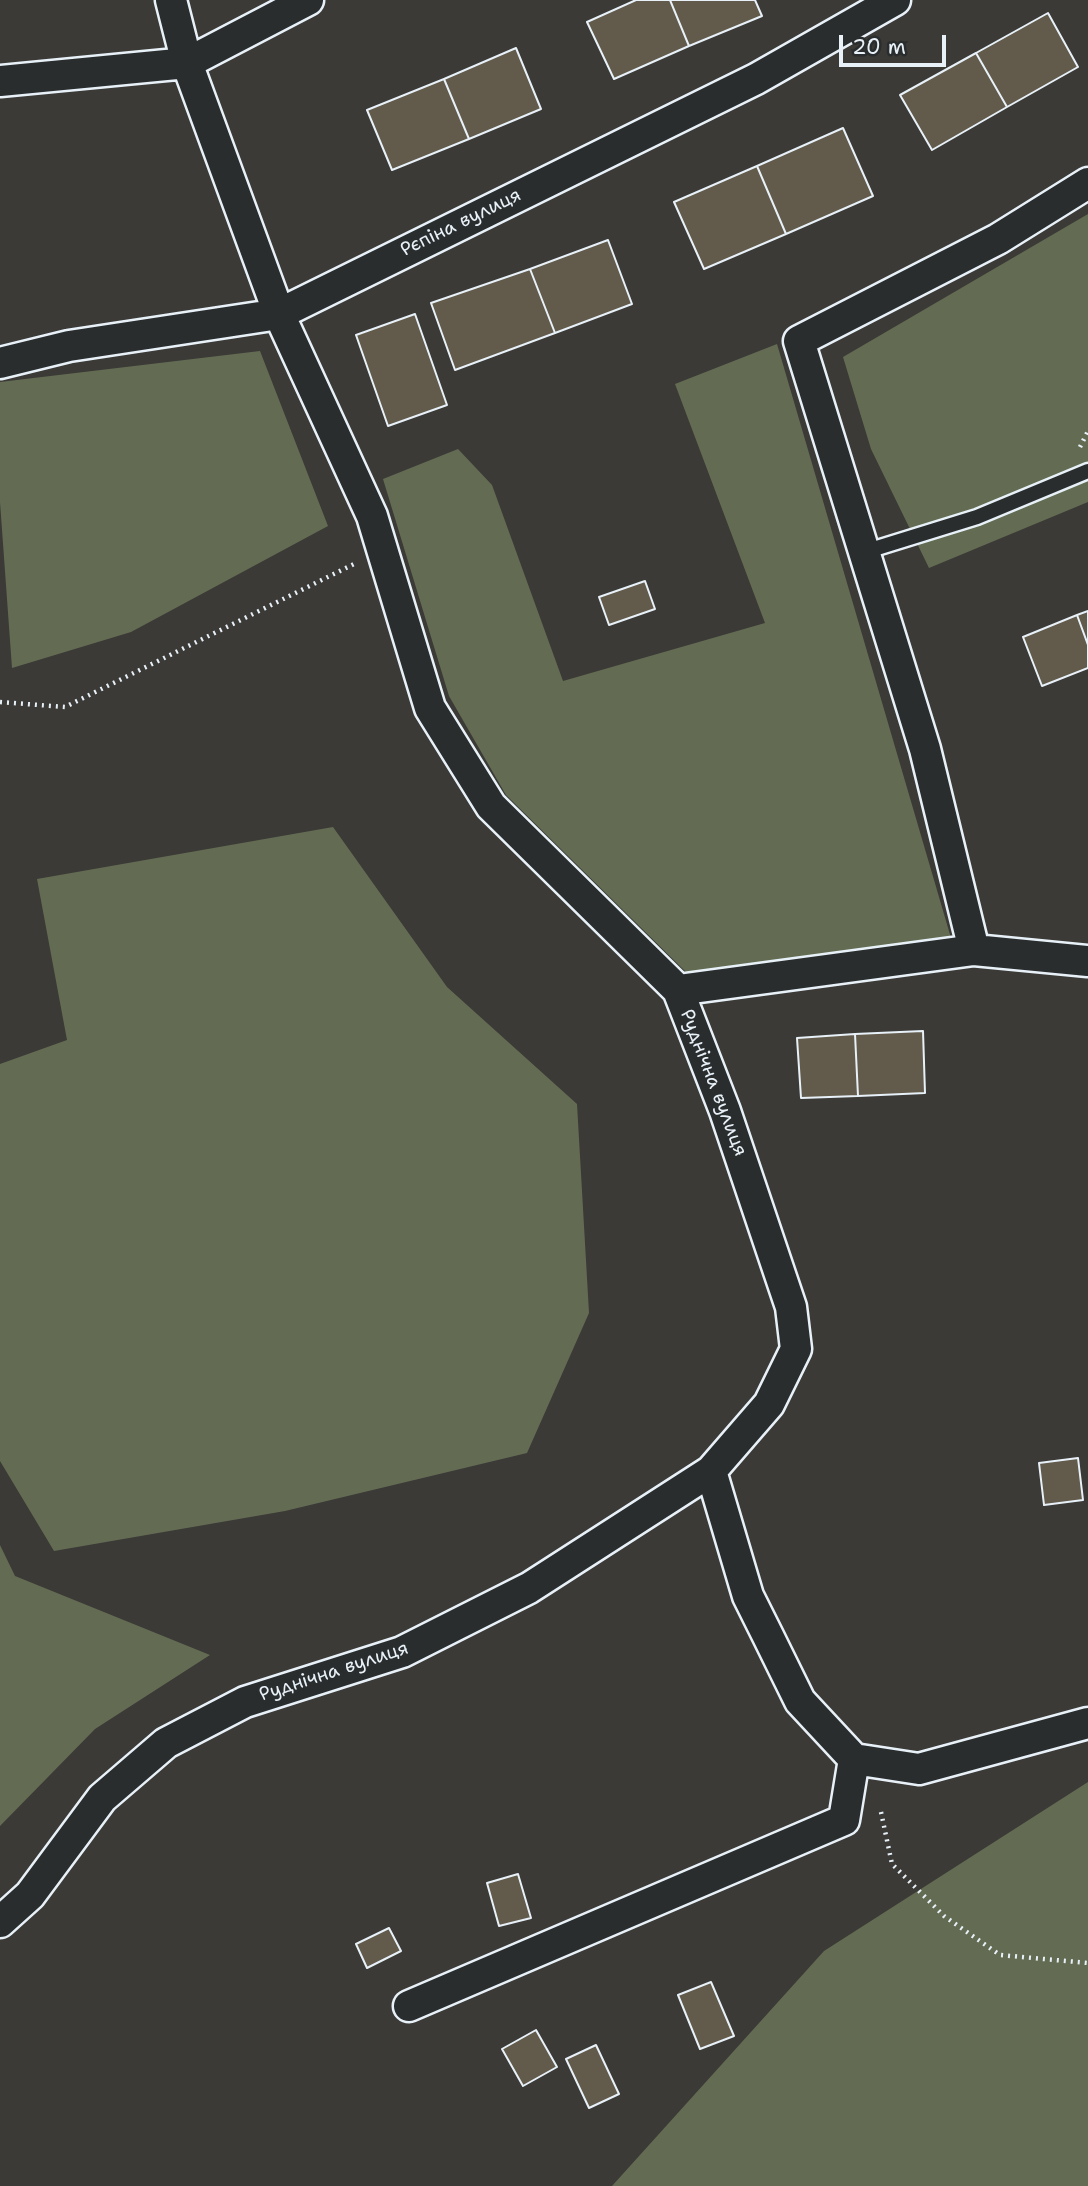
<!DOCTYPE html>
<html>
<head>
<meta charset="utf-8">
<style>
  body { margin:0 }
  #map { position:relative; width:1088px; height:2186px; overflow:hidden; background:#3b3a37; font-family:"Shantell Sans",sans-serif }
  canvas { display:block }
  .scale { position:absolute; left:839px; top:35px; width:107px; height:32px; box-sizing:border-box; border:4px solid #e8f1f8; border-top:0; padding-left:9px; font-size:21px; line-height:24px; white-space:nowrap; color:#e8f1f8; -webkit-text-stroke:5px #2a2d2e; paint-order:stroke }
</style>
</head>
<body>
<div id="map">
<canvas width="1088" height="2186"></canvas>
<div class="scale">20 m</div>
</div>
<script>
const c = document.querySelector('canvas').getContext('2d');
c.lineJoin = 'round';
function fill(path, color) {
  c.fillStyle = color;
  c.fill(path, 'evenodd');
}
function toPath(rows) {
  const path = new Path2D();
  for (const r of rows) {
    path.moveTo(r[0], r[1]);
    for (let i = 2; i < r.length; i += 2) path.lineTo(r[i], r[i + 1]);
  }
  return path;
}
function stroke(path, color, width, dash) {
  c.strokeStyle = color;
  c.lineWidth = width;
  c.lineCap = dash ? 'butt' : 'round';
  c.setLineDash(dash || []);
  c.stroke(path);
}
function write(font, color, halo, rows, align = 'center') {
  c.font = font + ' "Shantell Sans",sans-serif';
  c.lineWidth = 7;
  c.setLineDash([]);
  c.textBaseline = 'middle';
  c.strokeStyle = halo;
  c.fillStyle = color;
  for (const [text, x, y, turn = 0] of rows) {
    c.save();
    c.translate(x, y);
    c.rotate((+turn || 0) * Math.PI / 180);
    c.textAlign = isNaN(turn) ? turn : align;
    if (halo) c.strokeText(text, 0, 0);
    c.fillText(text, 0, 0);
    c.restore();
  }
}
const green = toPath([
  [1088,214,1088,502,929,568,871,449,843,357],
  [777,344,951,938,687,973,506,795,449,696,383,479,458,449,492,485,563,681,765,623,675,384],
  [260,351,328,526,131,632,12,668,0,502,0,382],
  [333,827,447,987,577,1104,589,1313,527,1453,285,1511,54,1551,0,1461,0,1064,67,1040,37,879],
  [0,1545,15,1576,210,1655,95,1729,0,1826],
  [1088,1782,1088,2186,612,2186,824,1951]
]);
const building = toPath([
  [636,0,670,0,689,46,614,79,587,22,636,0],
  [670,0,755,0,762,16,689,46,670,0],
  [1048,13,1078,67,1007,107,976,53,1048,13],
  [516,48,541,109,469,139,444,79,516,48],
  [976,53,1007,107,932,150,900,95,976,53],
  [444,79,469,139,392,170,367,110,444,79],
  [843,128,873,196,786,234,757,166,843,128],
  [757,166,786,234,704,269,674,202,757,166],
  [608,240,632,304,555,333,530,269,608,240],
  [530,269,555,333,455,370,431,303,530,269],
  [415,314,447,405,388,426,356,335,415,314],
  [645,581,655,609,609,625,599,597,645,581],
  [1088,611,1088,645,1077,615,1088,611],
  [1077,615,1088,645,1088,668,1042,686,1023,637,1077,615],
  [923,1031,925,1093,858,1096,855,1034,923,1031],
  [855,1034,858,1096,801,1098,797,1038,855,1034],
  [1078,1458,1083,1500,1044,1505,1039,1463,1078,1458],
  [518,1874,531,1918,499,1926,487,1883,518,1874],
  [389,1928,401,1951,367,1968,356,1944,389,1928],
  [711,1982,734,2036,700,2049,678,1995,711,1982],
  [536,2030,557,2067,523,2086,502,2049,536,2030],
  [596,2045,619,2094,589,2108,566,2059,596,2045]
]);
const path = toPath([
  [1080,447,1088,431],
  [0,702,65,707,354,564],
  [881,1812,892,1864,944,1916,1000,1955,1088,1963]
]);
const service = toPath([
  [864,552,977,517,1088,471]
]);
const minor = toPath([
  [171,0,187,63,279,314,372,516,430,708,491,806,678,990],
  [0,81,187,63,308,0],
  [0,363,69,346,279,314,756,79,895,0],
  [974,950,925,749,799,341,998,239,1088,183],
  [854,1759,800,1701,768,1636,748,1596,711,1471,769,1404,796,1349,791,1307,725,1111,678,990,974,950,1088,961],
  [0,1922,30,1895,102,1798,166,1743,245,1702,402,1652,529,1588,711,1471],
  [409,2006,844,1820,854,1759,919,1769,1088,1723]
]);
const streetNames = [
  ["Рєпіна вулиця",461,223,-26],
  ["Руднічна вулиця",713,1083,69],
  ["Руднічна вулиця",334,1672,-18]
];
fill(green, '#636c53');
fill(building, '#625a4b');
stroke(building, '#e8f1f8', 2);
stroke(service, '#e8f1f8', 19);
stroke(minor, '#e8f1f8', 35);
stroke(path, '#e8f1f8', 4.5, [2, 5]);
stroke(service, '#2a2d2e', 14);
stroke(minor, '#2a2d2e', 30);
write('19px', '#e8f1f8', '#2a2d2e', streetNames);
</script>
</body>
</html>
